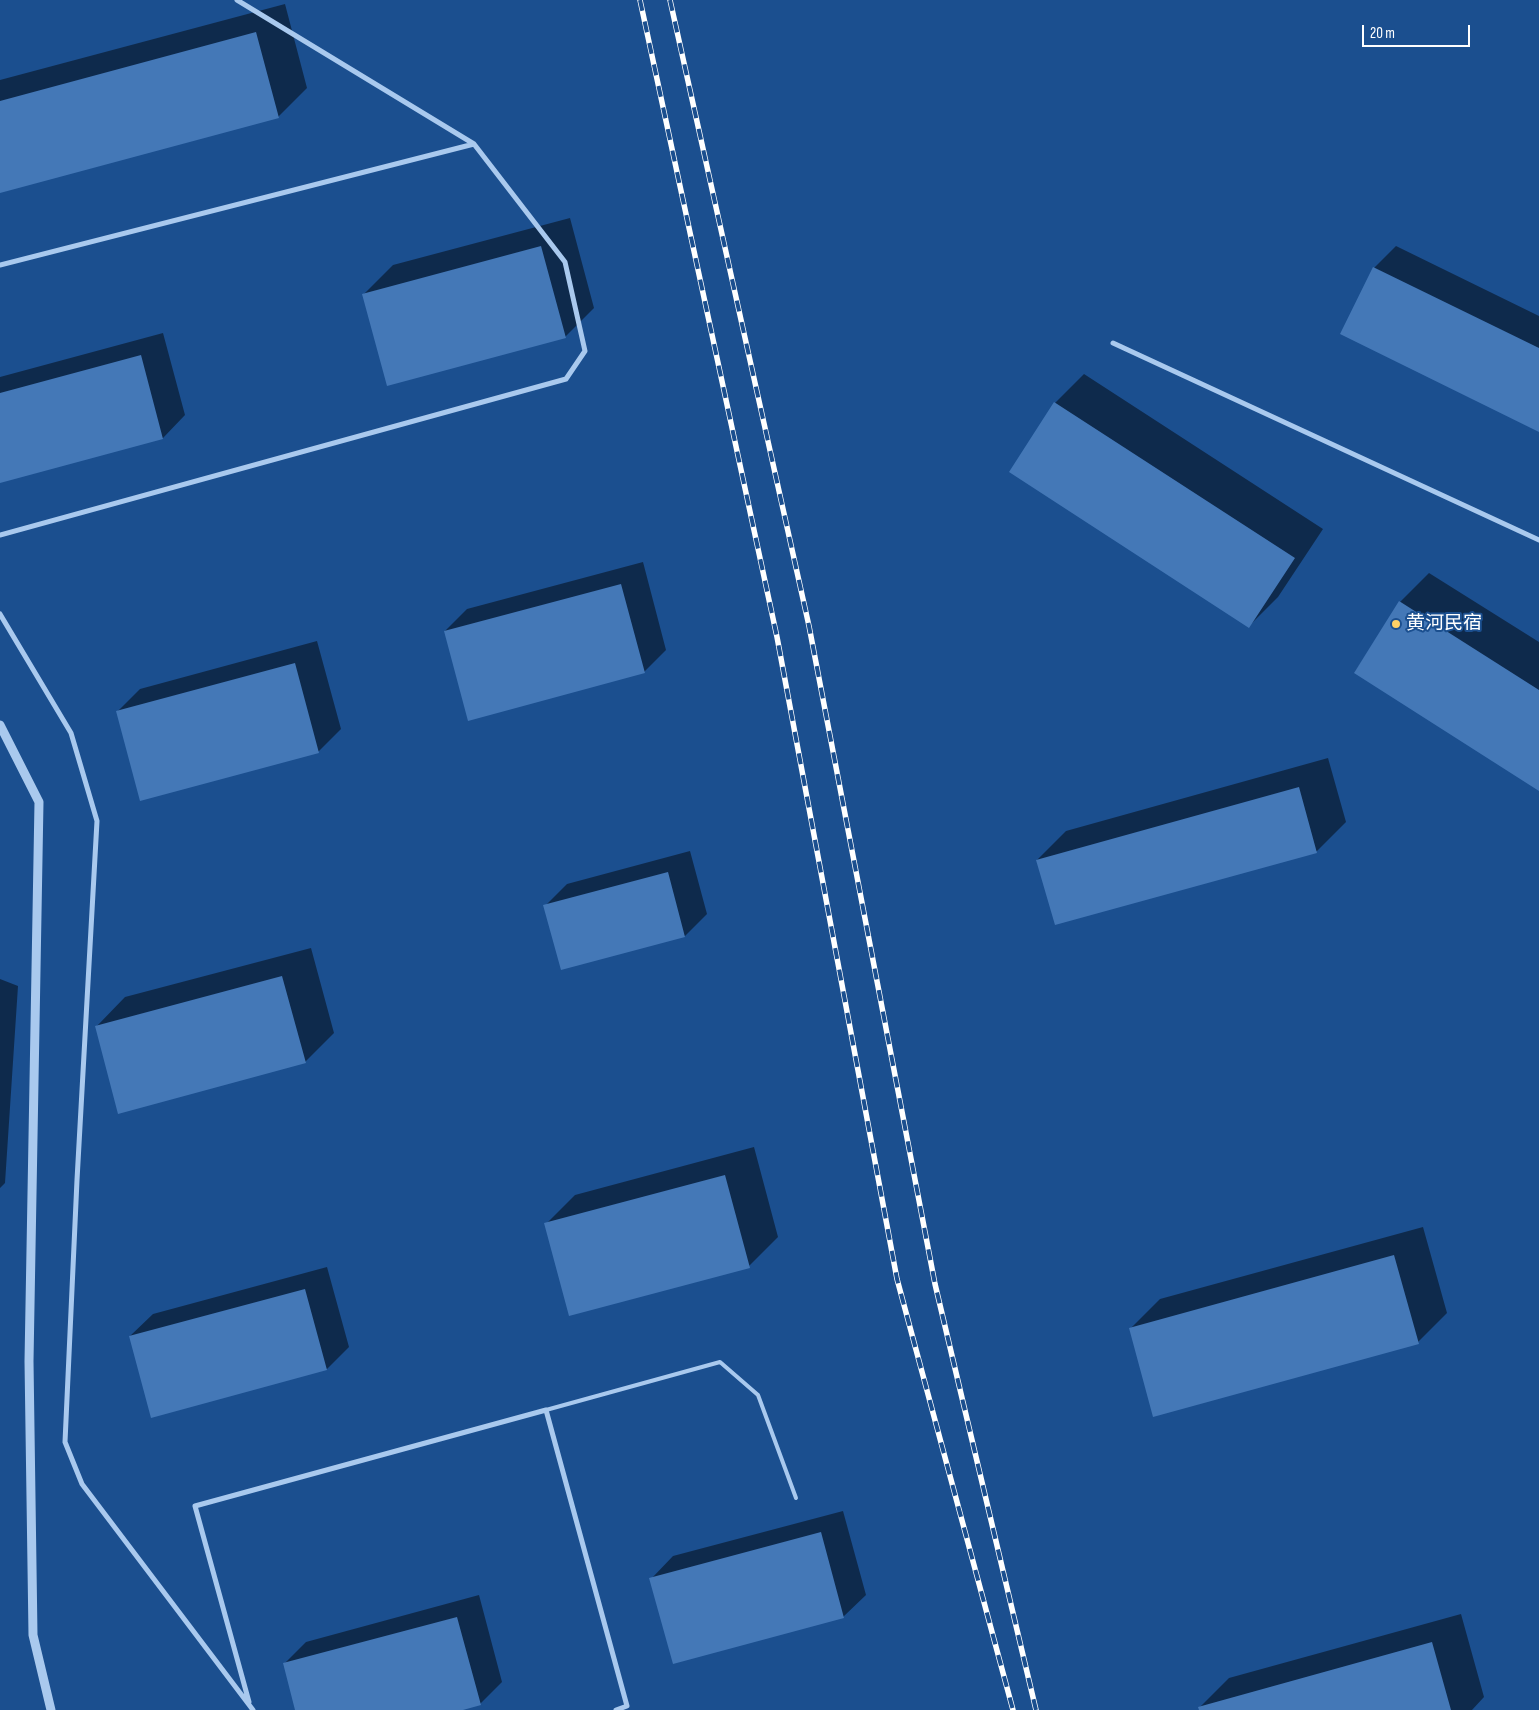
<!DOCTYPE html>
<html>
<head>
<meta charset="utf-8">
<style>
  body { margin:0 }
  #map { position:relative; width:1539px; height:1710px; overflow:hidden; background:#1b4f8f; font-family:"Sofia Sans Condensed",sans-serif }
  canvas { display:block }
  .scale { position:absolute; left:1362px; top:25px; width:108px; height:22px; box-sizing:border-box; border:2px solid #fff; border-top:0; padding-left:6px; font-size:15px; line-height:18px; white-space:nowrap; color:#fff; -webkit-text-stroke:4px #1b4f8f; paint-order:stroke }
</style>
</head>
<body>
<div id="map">
<canvas width="1539" height="1710"></canvas>
<div class="scale">20 m</div>
</div>
<script>
const c = document.querySelector('canvas').getContext('2d');
c.lineJoin = 'round';
function fill(path, color) {
  c.fillStyle = color;
  c.fill(path, 'evenodd');
}
function toPath(rows) {
  const path = new Path2D();
  for (const r of rows) {
    path.moveTo(r[0], r[1]);
    for (let i = 2; i < r.length; i += 2) path.lineTo(r[i], r[i + 1]);
  }
  return path;
}
function stroke(path, color, width, dash) {
  c.strokeStyle = color;
  c.lineWidth = width;
  c.lineCap = dash ? 'butt' : 'round';
  c.setLineDash(dash || []);
  c.stroke(path);
}
function write(font, color, halo, rows, align = 'center') {
  c.font = font + ' "Sofia Sans Condensed","Noto Sans SC",sans-serif';
  c.lineWidth = 4;
  c.setLineDash([]);
  c.textBaseline = 'middle';
  c.strokeStyle = halo;
  c.fillStyle = color;
  for (const [text, x, y, turn = 0] of rows) {
    c.save();
    c.translate(x, y);
    c.rotate((+turn || 0) * Math.PI / 180);
    c.textAlign = isNaN(turn) ? turn : align;
    if (halo) c.strokeText(text, 0, 0);
    c.fillText(text, 0, 0);
    c.restore();
  }
}
const shadow = toPath([
  [285,4,307,88,278,117,0,191,0,80],
  [570,218,594,308,565,337,364,294,393,265],
  [1396,246,1539,316,1539,430,1374,268],
  [163,333,185,415,163,438,0,481,0,377],
  [1084,374,1323,529,1278,597,1249,626,1055,403],
  [643,562,666,650,644,672,445,631,467,609],
  [1429,573,1539,642,1539,789,1355,672,1400,602],
  [317,641,341,729,319,751,141,799,118,711,140,689],
  [1328,758,1346,822,1317,851,1037,860,1066,831],
  [690,851,707,914,685,936,545,906,567,884],
  [311,948,334,1033,305,1062,96,1027,125,997],
  [0,979,18,986,5,1183,0,1188],
  [754,1147,778,1237,749,1266,546,1224,575,1195],
  [1423,1227,1447,1313,1418,1342,1131,1328,1160,1299],
  [327,1267,349,1347,327,1369,130,1336,153,1314],
  [843,1511,866,1595,843,1617,651,1579,673,1556],
  [479,1595,502,1682,480,1704,458,1710,297,1710,284,1664,306,1642],
  [1461,1614,1484,1697,1472,1710,1201,1710,1200,1707,1229,1678]
]);
const building = toPath([
  [256,32,279,118,0,193,0,101],
  [541,246,566,338,387,386,362,294],
  [1373,267,1539,348,1539,432,1340,334],
  [141,355,163,439,0,483,0,393],
  [1054,402,1295,558,1249,628,1009,472],
  [621,584,645,673,468,721,444,631],
  [1399,601,1539,690,1539,791,1354,673],
  [295,663,319,753,140,801,116,711],
  [1299,787,1317,853,1055,925,1036,860],
  [668,872,685,937,561,970,543,905],
  [282,976,306,1063,118,1114,95,1026],
  [725,1175,750,1268,569,1316,544,1223],
  [1394,1255,1419,1344,1153,1417,1129,1328],
  [305,1289,327,1370,151,1418,129,1336],
  [821,1532,844,1618,673,1664,649,1578],
  [457,1617,481,1705,463,1710,295,1710,283,1663],
  [1432,1642,1451,1710,1199,1710,1198,1707]
]);
const service = toPath([
  [546,1410,720,1362,758,1395,796,1498]
]);
const minor = toPath([
  [0,265,474,144],
  [1113,343,1539,540],
  [0,535,566,379,585,351,565,262,474,144,237,0],
  [0,614,71,733,97,821,77,1180,65,1442,82,1484,253,1710],
  [249,1702,195,1506,546,1410,627,1706,616,1710]
]);
const tertiary = toPath([
  [0,725,39,802,29,1361,33,1635,51,1710]
]);
const rail = toPath([
  [640,0,777,637,897,1279,1013,1710],
  [670,0,809,626,935,1284,1036,1710]
]);
const markers = [
  [1396,624,5,"#ffd166"]
];
const poiNames = [
  ["黄河民宿",1406,624]
];
fill(shadow, '#0007');
fill(building, '#4478b7');
stroke(service, '#a9c9ee', 4);
stroke(minor, '#a9c9ee', 5);
stroke(tertiary, '#a9c9ee', 9);
stroke(rail, '#fff', 5.5);
stroke(rail, '#1b4f8f', 4, [11]);
for (const [x, y, r, color] of markers) {
  const dot = new Path2D();
  dot.arc(x, y, r, 0, 2 * Math.PI);
  c.fillStyle = color;
  c.fill(dot);
  stroke(dot, '#1b4f8f', 2);
}
write('19px', '#fff', '#1b4f8f', poiNames, 'left');
</script>
</body>
</html>
